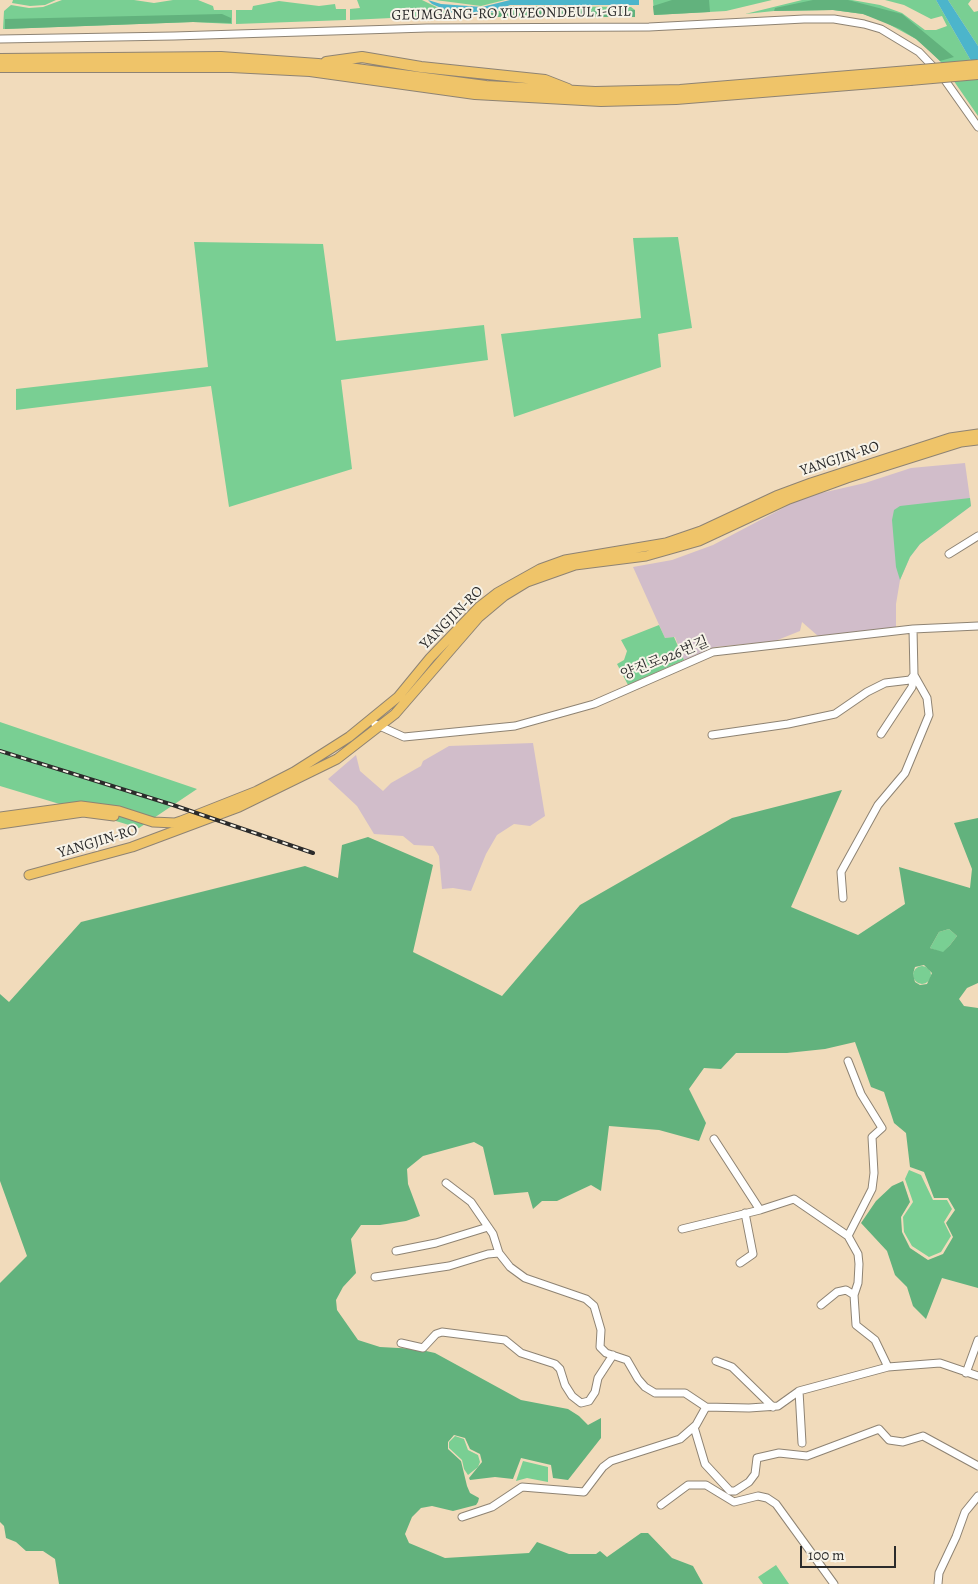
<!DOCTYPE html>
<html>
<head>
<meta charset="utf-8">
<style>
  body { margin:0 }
  #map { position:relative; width:978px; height:1584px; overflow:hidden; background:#f1dbbb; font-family:Alegreya,serif }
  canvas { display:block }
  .scale { position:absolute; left:800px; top:1546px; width:96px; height:22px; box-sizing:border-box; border:2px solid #2b2b2b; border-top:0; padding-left:6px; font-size:15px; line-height:18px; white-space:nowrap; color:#2b2b2b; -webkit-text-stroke:4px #f7f3e8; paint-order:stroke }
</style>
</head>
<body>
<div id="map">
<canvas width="978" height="1584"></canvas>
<div class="scale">100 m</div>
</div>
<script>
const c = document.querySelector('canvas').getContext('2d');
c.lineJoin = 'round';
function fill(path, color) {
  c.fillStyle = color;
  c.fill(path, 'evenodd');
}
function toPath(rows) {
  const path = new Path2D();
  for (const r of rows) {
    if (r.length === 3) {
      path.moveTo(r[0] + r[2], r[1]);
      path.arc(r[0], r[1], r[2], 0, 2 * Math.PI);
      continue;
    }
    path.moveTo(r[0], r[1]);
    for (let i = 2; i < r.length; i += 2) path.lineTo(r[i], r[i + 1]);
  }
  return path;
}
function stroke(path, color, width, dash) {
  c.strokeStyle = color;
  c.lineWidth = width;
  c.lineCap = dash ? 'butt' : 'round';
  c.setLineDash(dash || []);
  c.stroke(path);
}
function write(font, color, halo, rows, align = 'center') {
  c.font = font + ' Alegreya,"Noto Serif KR",serif';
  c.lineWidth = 4;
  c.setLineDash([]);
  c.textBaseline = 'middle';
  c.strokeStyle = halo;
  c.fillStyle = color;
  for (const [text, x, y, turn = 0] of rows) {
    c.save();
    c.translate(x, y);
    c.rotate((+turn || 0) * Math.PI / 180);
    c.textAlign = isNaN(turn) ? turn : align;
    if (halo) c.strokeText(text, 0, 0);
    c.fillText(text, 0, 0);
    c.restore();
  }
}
const industrial = toPath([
  [965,463,971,506,920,544,910,557,900,580,896,604,896,628,818,636,802,622,800,631,775,641,715,647,684,660,675,637,665,638,633,567,672,560,713,545,804,497,865,483,911,468],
  [533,743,545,816,530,826,514,824,497,835,486,854,471,891,453,888,442,889,439,856,433,846,414,845,403,836,374,834,357,806,328,779,356,755,360,771,383,791,391,783,421,766,423,761,449,746]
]);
const green = toPath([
  [13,0,56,0,45,5,30,6,12,3],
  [62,0,134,0,154,3,173,0,198,0,213,6,214,10,232,10,232,24,193,22,3,29,4,11,11,5,29,8,43,7],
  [357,0,422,0,453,15,350,20,350,9,360,8],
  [435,0,505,0,481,6],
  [653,0,772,0,726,11,654,15],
  [802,0,852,0,880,5,902,13,925,30,936,30,947,26,942,16,931,19,904,5,885,0,936,0,978,73,978,116,940,61,930,51,916,39,881,20,863,14,833,10,774,11,745,14],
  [948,0,971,0,968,4,974,12,978,11,978,46],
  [279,1,319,6,335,4,336,9,346,9,346,20,236,24,236,10,252,10,253,6],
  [510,6,631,7,635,10,494,13],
  [678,237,692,328,658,334,661,367,514,417,501,334,641,318,633,238],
  [194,242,323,244,336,341,484,325,488,360,341,380,352,469,229,507,211,386,16,410,16,389,208,367],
  [970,498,971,506,920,544,910,557,900,580,896,567,892,520,894,510,900,506],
  [659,625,665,638,674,637,684,660,628,685,617,664,624,660,627,651,621,640],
  [0,722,197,789,139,828,0,786],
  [949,929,957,936,950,945,943,953,930,948,939,932],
  [922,975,9],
  [909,1170,921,1175,933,1200,947,1200,952,1209,944,1222,951,1236,941,1252,929,1257,912,1246,904,1232,903,1217,913,1202,905,1179],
  [455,1436,464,1439,468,1450,478,1455,480,1462,478,1467,468,1475,464,1469,462,1460,449,1448,449,1442],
  [523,1461,548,1467,548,1482,527,1478,516,1481],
  [776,1565,789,1584,763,1584,758,1577]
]);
const forest = toPath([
  [672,0,709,0,710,12,654,15,653,6],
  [813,0,848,0,902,14,954,57,940,61,916,39,900,29,863,14,833,10,774,11,775,8],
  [635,10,635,17,482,17,482,13],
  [222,14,231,18,231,23,193,22,5,29,5,19],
  [842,790,791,907,858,935,905,904,899,867,970,888,972,869,954,823,978,818,978,983,967,988,959,999,964,1006,978,1008,978,1288,942,1278,926,1319,913,1306,907,1287,895,1275,887,1251,861,1223,876,1201,892,1186,903,1181,910,1202,901,1217,902,1232,910,1248,928,1260,943,1254,953,1237,946,1223,955,1210,948,1198,934,1198,924,1172,910,1167,906,1133,894,1123,884,1092,871,1087,855,1042,825,1049,787,1053,736,1053,721,1069,704,1068,689,1089,706,1123,699,1141,659,1130,609,1126,601,1191,591,1185,557,1201,542,1201,533,1209,528,1192,494,1195,483,1147,474,1142,423,1156,407,1169,408,1184,420,1216,406,1221,380,1225,361,1225,351,1239,356,1273,343,1287,336,1300,337,1310,358,1340,380,1347,417,1349,435,1353,521,1400,568,1409,579,1416,588,1425,601,1418,601,1438,568,1480,553,1478,551,1465,521,1458,513,1479,495,1477,470,1480,469,1478,482,1462,480,1454,470,1449,465,1438,454,1435,448,1442,448,1449,461,1461,467,1486,470,1493,479,1498,478,1502,476,1505,453,1511,432,1506,421,1508,412,1517,405,1534,409,1543,445,1558,529,1553,537,1542,569,1554,596,1554,600,1551,607,1557,641,1533,648,1533,672,1558,693,1566,703,1584,59,1584,55,1559,43,1551,26,1551,16,1542,6,1538,4,1526,0,1522,0,1283,27,1256,0,1181,0,994,9,1002,81,922,305,866,338,878,342,845,368,837,433,865,413,952,502,996,580,905,732,818],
  [949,929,957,936,950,945,943,952,930,948,939,932],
  [924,965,932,973,927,984,920,985,915,982,913,974,915,967]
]);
const water = toPath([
  [428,0,441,4,482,7,510,0,639,0,639,5,510,5,494,12,480,13,475,16,466,12,463,16,457,15,432,4],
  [936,0,948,0,978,46,978,73]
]);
const minor = toPath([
  [0,39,174,36,427,28,649,27,804,19,834,19,864,24,881,29,919,52,942,76,978,127],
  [949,554,978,536],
  [375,724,404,737,515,726,594,704,713,652,913,629,978,626],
  [881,734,912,687,914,675],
  [712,735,788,724,835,714,867,692,885,683,910,680,914,675,913,629],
  [843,898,841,872,878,805,905,773,929,715,927,698,914,675],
  [848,1061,861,1094,882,1128,872,1137,874,1173,872,1189,848,1236,858,1254,859,1264,858,1283,854,1295,856,1325,875,1340,888,1367],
  [714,1139,760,1210],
  [446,1183,471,1202,493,1234,499,1253,510,1267,525,1278,586,1299,594,1306,601,1330,600,1347,606,1353,627,1360,638,1379,645,1387,655,1393,685,1393,706,1407,749,1408,778,1406,799,1391,888,1367,940,1363,978,1376],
  [682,1229,760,1210,794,1199,848,1236],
  [396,1251,436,1243,488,1227],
  [740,1263,753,1254,745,1213],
  [375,1277,449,1266,488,1254,499,1253],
  [821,1305,837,1292,846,1290,854,1295],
  [401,1343,423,1348,436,1334,442,1332,505,1340,521,1353,555,1364,560,1369,565,1385,572,1396,581,1403,589,1401,595,1392,598,1378,613,1355],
  [716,1361,732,1367,773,1407],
  [966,1373,978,1340],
  [799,1391,802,1443],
  [694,1427,705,1464,730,1491,735,1491,749,1482,755,1474,757,1458,779,1453,807,1456,879,1429,889,1440,903,1442,923,1436,978,1466],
  [661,1505,688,1485,706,1485,734,1502,758,1496,767,1498,776,1504,834,1584],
  [462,1517,492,1507,522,1487,584,1492,603,1467,611,1461,680,1439,696,1425,706,1407],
  [938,1584,939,1573,956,1537,965,1512,978,1496]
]);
const major = toPath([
  [0,817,81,806,119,811,153,822,175,823,181,821,257,791,294,772,349,737,398,697,430,658,479,607,497,593,540,569,565,560,666,543,701,531,776,496,811,483,950,438,978,434],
  [0,824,83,812,114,816],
  [29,875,132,847,239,807,337,759,395,714,479,617,504,596,527,582,575,565,646,556,699,541,789,499,847,478,961,442,978,440]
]);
const highway = toPath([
  [0,59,221,57,318,64,486,86,595,92,680,90,909,71],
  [326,62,362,57,421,67,545,80,568,89],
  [0,67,231,67,310,71,475,94,601,101,676,99,910,80]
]);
const rail = toPath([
  [0,751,173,805,313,853]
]);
const highwayBridge = toPath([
  [909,71,978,65],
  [910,80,978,74]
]);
const streetNames = [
  ["GEUMGANG-RO YUYEONDEUL 1-GIL",511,14,-1],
  ["YANGJIN-RO",840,459,-18],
  ["YANGJIN-RO",452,618,-45],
  ["양진로926번길",665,659,-22],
  ["YANGJIN-RO",98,842,-17]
];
fill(industrial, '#d1bdca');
fill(green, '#79cf93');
fill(forest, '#62b27d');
fill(water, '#4cb5cb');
stroke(minor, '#8e8373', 9);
stroke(major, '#8e8373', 11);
stroke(highway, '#8e8373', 12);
stroke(minor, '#fff', 7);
stroke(major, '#efc469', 9);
stroke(highway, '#efc469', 10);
stroke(rail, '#2b2b2b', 4);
stroke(rail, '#f7f3e8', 2, [5.5]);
stroke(highwayBridge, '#8e8373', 12, []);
stroke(highwayBridge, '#efc469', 10);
write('15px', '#2b2b2b', '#f7f3e8', streetNames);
</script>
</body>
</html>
